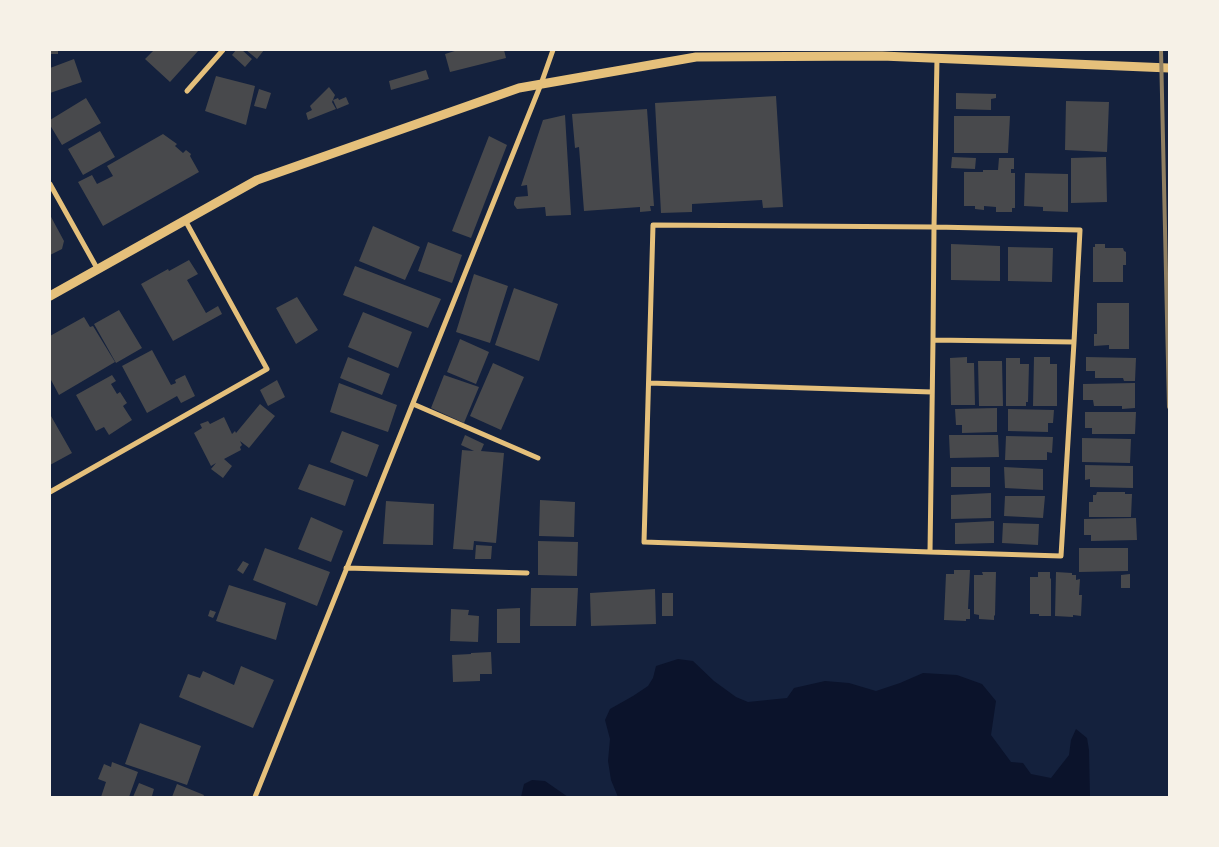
<!DOCTYPE html>
<html>
<head>
<meta charset="utf-8">
<style>
  body { margin:0 }
  #map { position:relative; width:1219px; height:847px; overflow:hidden; background:#14213d; font-family:"DejaVu Sans",sans-serif }
  canvas { display:block }
  .frame { position:absolute; inset:0; border:51px solid #f6f1e7; pointer-events:none }
</style>
</head>
<body>
<div id="map">
<canvas width="1219" height="847"></canvas>
<div class="frame"></div>
</div>
<script>
const c = document.querySelector('canvas').getContext('2d');
c.lineJoin = 'round';
function fill(path, color) {
  c.fillStyle = color;
  c.fill(path, 'evenodd');
}
function toPath(rows) {
  const path = new Path2D();
  for (const r of rows) {
    path.moveTo(r[0], r[1]);
    for (let i = 2; i < r.length; i += 2) path.lineTo(r[i], r[i + 1]);
  }
  return path;
}
function stroke(path, color, width, dash) {
  c.strokeStyle = color;
  c.lineWidth = width;
  c.lineCap = dash ? 'butt' : 'round';
  c.setLineDash(dash || []);
  c.stroke(path);
}
const water = toPath([
  [678,659,693,661,714,681,736,697,748,702,787,698,794,688,825,681,849,683,876,691,900,683,923,673,957,675,982,684,996,701,991,735,1011,762,1023,763,1031,774,1051,778,1069,755,1071,740,1076,729,1087,738,1089,750,1090,797,618,797,611,780,608,761,610,739,605,720,610,709,633,696,648,686,653,678,656,666],
  [532,780,545,781,568,797,521,797,524,784]
]);
const building = toPath([
  [50,50,58,50,58,54,50,54],
  [154,50,199,50,170,82,145,59],
  [236,50,242,50,252,59,245,67,232,55],
  [246,50,264,50,257,59],
  [458,50,504,50,506,58,450,72,445,54],
  [74,59,82,82,50,93,50,68],
  [426,70,429,79,391,90,389,81],
  [216,76,255,86,246,125,205,111],
  [329,87,335,95,332,102,336,109,308,120,306,113,312,110,310,106],
  [259,89,271,93,266,109,254,106],
  [956,93,996,94,996,98,991,99,991,110,956,109],
  [776,96,783,207,763,208,762,200,692,204,692,212,661,213,655,103],
  [346,97,349,104,337,109,333,100,338,98,339,100],
  [86,98,101,123,62,145,50,125,50,120],
  [1066,101,1109,102,1107,152,1065,150],
  [647,109,654,206,650,206,651,211,640,212,640,207,584,211,579,147,575,148,572,114],
  [565,115,571,215,546,216,545,207,517,209,514,205,514,202,516,197,528,196,527,185,521,186,543,120],
  [954,116,1010,116,1008,153,954,153],
  [100,131,115,157,83,175,68,149],
  [163,134,177,144,175,146,183,153,186,150,191,154,190,156,199,172,103,226,78,182,92,175,97,184,113,176,107,166],
  [489,136,507,145,471,238,452,231],
  [952,157,976,158,975,169,951,168],
  [1106,157,1107,202,1071,203,1071,158],
  [999,158,1014,158,1014,169,1011,169,1011,173,1015,173,1015,208,1012,208,1012,212,996,212,996,207,984,206,984,210,975,209,975,206,964,206,964,172,983,172,983,170,998,170],
  [1025,173,1068,174,1068,212,1043,211,1043,207,1024,206],
  [50,215,64,241,62,249,50,255],
  [373,226,420,247,405,280,359,261],
  [428,242,462,255,452,283,418,271],
  [951,244,1000,246,1000,281,951,280],
  [1095,244,1105,244,1105,248,1123,248,1124,251,1126,252,1126,265,1123,265,1123,282,1093,282,1093,247,1095,247],
  [1008,247,1053,248,1052,282,1008,281],
  [189,260,198,274,187,280,206,313,218,306,222,314,173,341,141,284,168,269,169,271],
  [355,266,441,299,428,328,343,295],
  [474,274,508,286,490,343,456,332],
  [514,288,558,304,539,361,495,345],
  [297,297,318,330,296,344,276,308],
  [1097,303,1129,303,1129,349,1109,349,1109,345,1094,346,1094,334,1097,334],
  [119,310,142,348,116,363,94,324],
  [363,312,412,332,398,368,348,347],
  [84,317,90,327,93,326,115,362,59,395,50,378,50,358,51,358,50,356,50,336],
  [460,339,489,352,476,384,447,372],
  [152,350,171,385,176,383,175,380,185,375,195,396,181,403,177,396,147,413,122,366],
  [348,357,390,374,382,395,340,378],
  [967,357,967,363,974,363,975,405,951,405,950,358],
  [1034,357,1050,357,1050,364,1057,364,1057,406,1033,406],
  [1086,357,1136,358,1135,381,1124,381,1123,378,1095,378,1095,371,1086,371],
  [1006,358,1020,358,1020,364,1029,364,1028,402,1026,402,1026,406,1006,406],
  [978,361,1002,361,1003,406,979,406],
  [493,363,524,377,501,430,470,416],
  [112,375,116,381,111,384,117,394,120,392,127,403,123,406,132,420,109,435,104,427,96,431,76,395],
  [444,375,479,387,464,423,431,408],
  [277,380,285,397,268,406,260,390],
  [339,383,397,405,388,432,330,412],
  [1135,383,1135,408,1122,409,1122,406,1094,406,1093,400,1083,400,1083,384],
  [260,404,275,416,249,448,240,441,242,445,240,447,241,450,224,459,232,466,223,478,211,469,216,463,211,466,194,433,202,428,200,424,208,421,210,424,224,417,232,434,235,431,236,433],
  [997,408,997,432,962,433,962,425,956,425,955,409],
  [1008,409,1054,410,1053,423,1048,423,1048,432,1008,431],
  [1085,412,1136,412,1135,434,1092,434,1092,428,1085,428],
  [51,416,72,453,50,465,50,417],
  [342,431,379,445,367,477,330,462],
  [465,435,484,444,481,451,504,453,496,543,474,541,473,550,453,549,462,450,474,451,461,445],
  [949,435,998,435,999,457,950,458],
  [1006,436,1053,437,1052,453,1047,452,1047,460,1005,460],
  [1082,438,1131,439,1130,463,1082,462],
  [309,464,354,480,345,506,298,489],
  [1085,465,1133,466,1133,488,1090,487,1090,479,1085,480],
  [951,467,990,467,990,487,951,487],
  [1004,467,1043,469,1043,490,1005,488],
  [1097,492,1125,492,1125,494,1132,494,1131,517,1089,517,1089,502,1093,502,1093,495,1096,495],
  [991,493,991,518,951,519,951,495],
  [1005,496,1045,496,1043,518,1004,516],
  [540,500,575,502,574,537,539,536],
  [386,501,434,504,433,545,383,544],
  [311,517,343,531,331,562,298,549],
  [1136,518,1137,540,1091,541,1091,535,1084,535,1084,519],
  [994,521,994,543,955,544,955,523],
  [1003,523,1039,524,1038,545,1002,543],
  [538,541,578,542,577,576,538,575],
  [476,545,492,546,491,559,475,559],
  [265,548,330,572,317,606,253,580],
  [1079,548,1128,548,1128,571,1079,572],
  [243,561,249,564,243,574,237,570],
  [954,570,970,570,968,609,970,609,970,619,966,619,966,621,944,620,946,574,954,574],
  [982,572,996,572,995,616,994,615,994,620,979,619,979,615,974,614,974,575,983,575],
  [1038,572,1050,572,1050,579,1051,578,1051,616,1039,616,1039,614,1030,614,1030,577,1038,577],
  [1056,572,1072,573,1072,575,1076,575,1076,580,1080,579,1079,595,1082,595,1081,616,1073,615,1073,617,1055,616],
  [1130,574,1130,588,1121,588,1121,575],
  [229,585,286,603,276,640,216,621],
  [531,588,578,588,576,626,530,626],
  [655,589,656,624,591,626,590,593],
  [662,593,673,593,673,616,662,616],
  [520,608,520,643,497,643,497,609],
  [451,609,469,610,468,615,479,616,478,642,450,641],
  [210,610,216,612,213,618,208,616],
  [491,652,492,674,480,674,480,681,453,682,452,655,471,654,471,653],
  [241,666,274,680,253,728,179,697,188,674,200,678,203,671,234,685],
  [140,723,201,746,187,785,125,764],
  [112,762,138,772,129,797,101,797,106,782,98,779,104,764,111,767],
  [139,783,154,789,152,796,155,797,133,797],
  [177,784,204,795,203,797,172,797]
]);
const minor = toPath([
  [187,91,223,50],
  [50,184,98,270],
  [933,340,1074,342,1080,230,934,227,653,225,644,542,930,552,933,340,934,227,937,58],
  [649,383,932,392],
  [413,404,538,458],
  [50,492,267,369,185,220],
  [930,552,1061,556,1074,342],
  [346,568,527,573],
  [255,797,541,84,553,50]
]);
const tertiary = toPath([
  [50,296,257,180,519,88,696,57,882,56,1169,68]
]);
const rail = toPath([
  [1161,50,1169,407]
]);
fill(water, '#0b132b');
fill(building, '#48494c');
stroke(minor, '#e5c07b', 5);
stroke(tertiary, '#e5c07b', 9);
stroke(rail, '#918062', 4);
</script>
</body>
</html>
